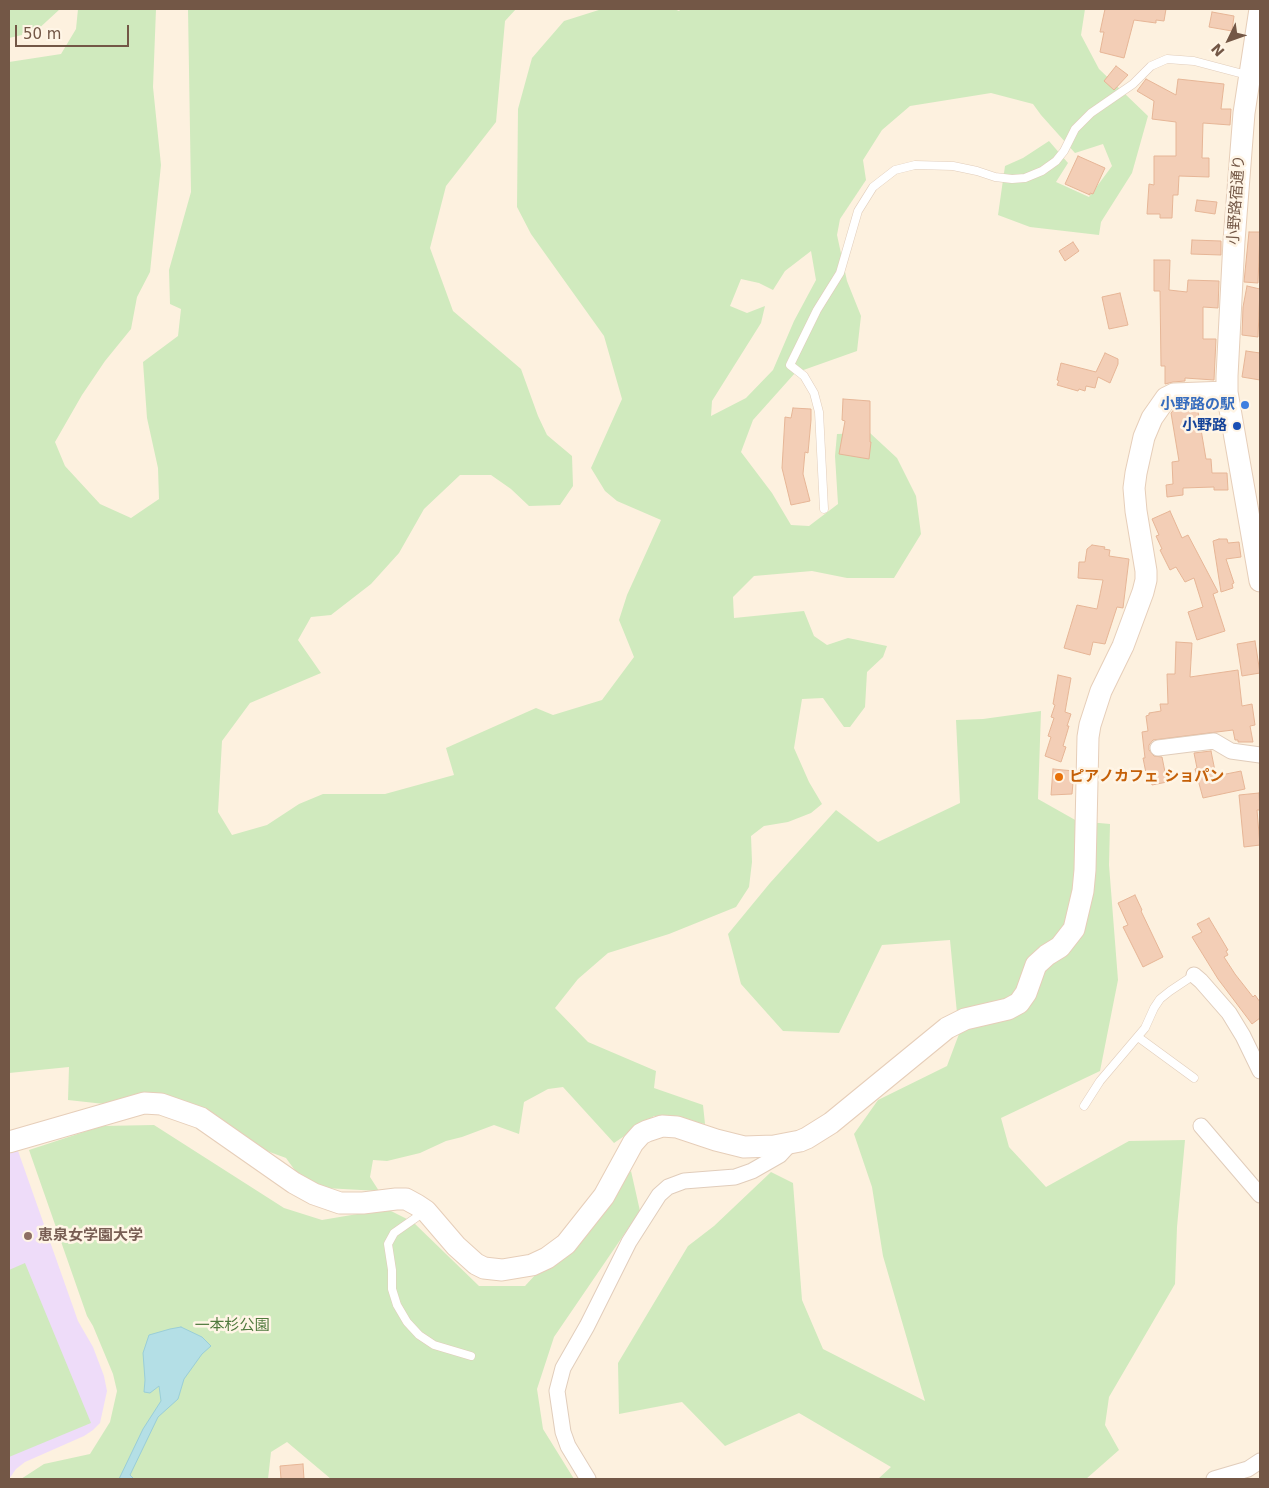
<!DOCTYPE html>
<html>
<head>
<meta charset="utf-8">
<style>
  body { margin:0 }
  #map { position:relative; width:1269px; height:1488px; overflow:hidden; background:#fdf1df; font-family:"DejaVu Sans",sans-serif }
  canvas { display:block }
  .frame { position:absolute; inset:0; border:10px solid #735746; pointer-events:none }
  .north { position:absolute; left:1204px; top:15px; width:50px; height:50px; -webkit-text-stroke:4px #fff5e6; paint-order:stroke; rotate:228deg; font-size:14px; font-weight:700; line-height:20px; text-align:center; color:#735746 }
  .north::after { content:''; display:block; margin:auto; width:18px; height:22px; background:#735746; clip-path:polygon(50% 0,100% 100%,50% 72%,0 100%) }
  .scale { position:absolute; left:15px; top:25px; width:114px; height:22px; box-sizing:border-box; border:2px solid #735746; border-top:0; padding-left:6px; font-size:15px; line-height:18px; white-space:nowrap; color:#735746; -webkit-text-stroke:4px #fff5e6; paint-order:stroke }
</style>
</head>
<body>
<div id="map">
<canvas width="1269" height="1488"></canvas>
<div class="frame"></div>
<div class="north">N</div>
<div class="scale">50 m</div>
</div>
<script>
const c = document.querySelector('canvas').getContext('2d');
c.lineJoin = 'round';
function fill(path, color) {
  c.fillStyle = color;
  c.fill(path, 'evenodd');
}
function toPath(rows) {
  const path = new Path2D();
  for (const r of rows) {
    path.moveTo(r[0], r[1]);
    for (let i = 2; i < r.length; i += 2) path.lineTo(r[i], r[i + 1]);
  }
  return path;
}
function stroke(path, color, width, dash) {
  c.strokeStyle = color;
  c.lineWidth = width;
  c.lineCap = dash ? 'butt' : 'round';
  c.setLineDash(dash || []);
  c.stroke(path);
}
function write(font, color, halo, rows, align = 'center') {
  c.font = font + ' "DejaVu Sans","Noto Sans JP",sans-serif';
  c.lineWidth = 5;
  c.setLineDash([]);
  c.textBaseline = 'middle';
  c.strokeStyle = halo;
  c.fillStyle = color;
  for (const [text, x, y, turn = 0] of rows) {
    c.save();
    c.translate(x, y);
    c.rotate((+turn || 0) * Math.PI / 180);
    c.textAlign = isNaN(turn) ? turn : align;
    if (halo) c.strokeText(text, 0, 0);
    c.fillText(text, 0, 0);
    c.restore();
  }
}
const education = toPath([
  [17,1148,78,1321,93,1347,104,1376,107,1391,100,1423,93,1430,84,1436,25,1462,16,1469,9,1479,9,1150]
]);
const green = toPath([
  [9,9,60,9,35,32,9,38],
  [78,9,156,9,153,87,161,165,150,272,137,297,131,329,105,361,82,395,55,442,65,466,100,504,131,518,159,499,158,468,147,418,143,362,178,336,181,309,170,304,169,270,191,192,188,9,516,9,505,21,496,122,446,186,430,248,453,311,521,369,538,416,547,435,572,456,573,486,560,505,529,506,511,489,491,475,460,475,424,509,399,553,371,584,331,615,311,617,298,640,321,673,250,703,222,741,218,812,232,835,267,825,299,804,323,794,385,794,454,775,446,748,536,708,553,715,602,700,634,657,619,620,627,595,661,520,617,501,605,491,591,468,622,399,604,336,531,234,517,207,518,109,532,58,564,21,602,9,674,9,679,11,681,9,1085,9,1081,35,1099,69,1148,116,1132,173,1101,222,1099,235,1030,227,998,215,1005,166,1023,158,1049,141,1068,163,1056,182,1089,197,1112,166,1103,144,1075,153,1041,115,1033,104,991,93,910,106,882,130,863,160,866,180,840,219,837,235,847,281,861,316,857,351,795,373,753,420,741,452,772,493,791,525,809,526,838,504,835,456,837,434,870,433,897,458,916,496,921,534,894,578,847,578,812,571,754,576,733,597,734,618,804,611,814,636,827,645,848,638,887,646,883,657,867,672,865,707,850,727,844,727,823,698,802,699,794,748,809,782,822,804,811,813,788,822,764,826,751,836,752,862,749,887,736,907,669,934,608,953,578,979,555,1008,588,1042,656,1071,654,1088,703,1105,705,1124,654,1116,614,1143,563,1087,548,1089,524,1102,519,1134,494,1125,462,1137,446,1141,420,1153,387,1161,373,1160,370,1177,379,1191,307,1187,286,1158,248,1144,204,1115,68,1100,69,1067,9,1073,9,62,61,54,76,29],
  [811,251,816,280,794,321,773,370,746,398,711,416,712,401,761,323,765,306,747,313,730,306,741,279,759,283,773,290,785,271],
  [1041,711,1038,799,1077,821,1110,824,1109,865,1118,980,1100,1071,1001,1118,1009,1147,1046,1187,1129,1141,1185,1140,1177,1227,1175,1284,1109,1397,1105,1425,1119,1450,1086,1479,878,1479,891,1467,799,1413,725,1446,682,1402,619,1414,618,1363,688,1246,714,1226,771,1172,793,1183,802,1300,823,1349,925,1401,883,1256,872,1187,854,1134,878,1100,947,1066,959,1034,950,940,882,945,839,1033,783,1031,741,984,728,934,770,883,836,810,878,842,960,803,956,720,983,719],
  [154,1125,284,1208,322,1220,387,1209,413,1222,479,1286,525,1286,631,1171,640,1211,554,1337,537,1389,543,1429,574,1479,331,1479,287,1442,271,1452,268,1479,21,1479,44,1464,90,1454,110,1422,117,1391,113,1374,93,1326,87,1316,29,1150,102,1126],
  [25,1263,91,1423,9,1457,9,1270]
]);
const water = toPath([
  [181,1327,202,1337,211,1346,202,1354,184,1379,178,1399,158,1417,130,1475,134,1479,119,1479,143,1429,161,1401,159,1386,150,1393,144,1392,145,1380,143,1353,149,1335,170,1329,181,1327]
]);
const building = toPath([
  [1105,9,1166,9,1164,21,1156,20,1156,23,1134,20,1124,58,1100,52,1104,32,1100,32,1105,9],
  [1212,12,1234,16,1232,31,1209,27,1212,12],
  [1116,66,1128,75,1114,90,1104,81,1116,66],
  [1146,79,1176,95,1178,79,1224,84,1221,109,1231,109,1230,125,1203,123,1202,158,1209,158,1209,177,1179,176,1178,195,1173,195,1172,218,1160,218,1160,214,1147,214,1149,184,1154,185,1154,156,1176,156,1176,122,1152,119,1154,101,1137,91,1146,79],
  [1078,156,1105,168,1093,194,1090,193,1090,195,1065,184,1078,156],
  [1197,200,1217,202,1215,214,1195,211,1197,200],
  [1249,232,1260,232,1258,283,1244,282,1249,232],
  [1192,240,1221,241,1221,255,1191,254,1192,240],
  [1073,242,1079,251,1065,261,1059,251,1073,242],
  [1154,260,1170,260,1169,290,1187,292,1188,280,1219,281,1218,308,1203,307,1203,339,1216,339,1214,380,1185,378,1185,381,1173,382,1165,384,1165,366,1161,366,1160,291,1154,291,1154,260],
  [1247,286,1260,289,1258,337,1242,335,1243,307,1247,286],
  [1120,293,1128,325,1109,329,1102,297,1120,293],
  [1246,351,1260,353,1260,380,1242,377,1246,351],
  [1105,353,1118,359,1118,364,1110,383,1098,377,1095,388,1086,386,1085,391,1079,389,1078,391,1057,385,1059,381,1057,380,1061,363,1096,372,1105,353],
  [843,399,870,401,870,442,871,442,869,459,839,454,845,421,842,420,843,399],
  [1177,406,1197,406,1206,459,1211,459,1212,473,1227,473,1228,490,1214,490,1214,487,1183,488,1183,495,1167,497,1166,485,1173,484,1172,462,1179,461,1171,413,1177,406],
  [793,408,811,409,811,420,808,453,805,452,803,474,810,501,791,505,782,468,785,417,791,418,793,408],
  [1170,511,1182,538,1188,535,1218,592,1213,594,1225,631,1197,640,1188,612,1203,607,1194,578,1185,582,1176,567,1170,570,1160,550,1162,549,1156,536,1159,535,1152,519,1170,511],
  [1219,539,1227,539,1228,543,1239,542,1241,557,1226,559,1234,583,1232,584,1233,588,1221,592,1213,541,1219,539],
  [1092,545,1105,547,1104,549,1110,550,1109,556,1129,559,1123,608,1117,607,1105,644,1093,642,1090,655,1064,648,1077,605,1097,609,1103,580,1078,578,1079,562,1085,562,1087,549,1092,545],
  [1255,641,1260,673,1242,676,1237,644,1255,641],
  [1176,642,1192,643,1190,677,1238,670,1242,706,1252,704,1255,725,1250,726,1253,742,1238,742,1238,740,1235,740,1233,730,1153,740,1149,745,1149,750,1154,756,1162,757,1167,782,1152,785,1150,777,1147,778,1143,758,1145,758,1142,732,1148,731,1146,716,1149,715,1149,713,1161,711,1160,704,1168,704,1167,674,1175,674,1176,642],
  [1058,675,1071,678,1065,712,1071,714,1067,726,1069,726,1063,746,1066,747,1061,762,1045,756,1051,737,1048,736,1054,718,1051,717,1055,705,1053,704,1058,675],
  [1211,751,1216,776,1241,771,1245,789,1203,798,1195,769,1197,768,1194,753,1211,751],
  [1053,769,1074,771,1072,794,1051,795,1053,769],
  [1259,793,1260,810,1257,810,1260,845,1244,847,1239,795,1259,793],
  [1135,895,1142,910,1141,911,1163,957,1143,967,1123,927,1128,925,1118,903,1135,895],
  [1209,918,1228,950,1226,951,1228,955,1224,957,1235,974,1253,997,1255,995,1260,1002,1260,1018,1252,1024,1218,979,1192,937,1202,932,1197,924,1209,918],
  [303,1464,304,1479,281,1479,280,1466,303,1464]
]);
const lane = toPath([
  [824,509,819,412,814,393,804,376,790,365,817,310,840,273,858,211,873,187,895,170,915,165,953,166,977,171,995,177,1012,179,1025,178,1042,171,1056,161,1064,151,1075,129,1091,113,1133,84,1151,66,1167,59,1194,61,1247,75],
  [1138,1037,1194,1078],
  [1084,1106,1100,1081,1145,1028,1154,1008,1160,999,1170,991,1194,975],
  [424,1212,394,1233,388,1244,392,1270,392,1289,397,1305,407,1322,419,1335,434,1345,471,1356]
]);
const street = toPath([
  [1158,748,1214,741,1231,751,1260,755],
  [1194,975,1201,981,1229,1013,1243,1036,1260,1071],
  [1201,1126,1260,1195],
  [588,1479,568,1446,563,1432,557,1391,563,1368,587,1326,629,1242,659,1195,668,1187,684,1181,735,1177,752,1171,780,1155,791,1143],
  [1214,1479,1248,1469,1260,1461]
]);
const secondary = toPath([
  [1260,9,1244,113,1234,241,1227,376,1227,392,1260,581],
  [9,1142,144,1103,161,1104,201,1118,294,1183,314,1194,340,1203,363,1203,396,1199,406,1199,417,1205,426,1211,456,1246,476,1264,484,1268,502,1270,532,1265,547,1258,566,1244,604,1196,633,1143,641,1134,647,1131,662,1126,677,1127,716,1140,744,1147,774,1146,800,1141,807,1138,831,1123,947,1028,965,1019,1008,1009,1019,1003,1026,993,1036,965,1047,955,1060,947,1074,929,1083,891,1085,870,1088,737,1090,725,1101,691,1123,646,1143,592,1146,580,1146,571,1136,511,1134,488,1136,473,1144,437,1152,418,1166,398,1174,394,1227,392]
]);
const markers = [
  [1245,405,5,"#3f7fe0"],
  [1237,426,5,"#1a4fb4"],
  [1059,777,5,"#e8710a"],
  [28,1236,5,"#8d6e63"]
];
const streetNames = [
  ["小野路宿通り",1237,200,-86]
];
const shopNames = [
  ["小野路の駅",1235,405]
];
const transitNames = [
  ["小野路",1227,426]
];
const foodNames = [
  ["ピアノカフェ ショパン",1069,777]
];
const educationNames = [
  ["恵泉女学園大学",38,1236]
];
const parkNames = [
  ["一本杉公園",232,1326]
];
fill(education, '#eedcf9');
fill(green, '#d0eabe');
fill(water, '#b4dfe6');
stroke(water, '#9aced8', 1);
fill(building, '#f3ceb6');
stroke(building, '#e6b596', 1);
stroke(lane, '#e1cdbb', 9);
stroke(street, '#e1cdbb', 17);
stroke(secondary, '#e6ceb9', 23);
stroke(lane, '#fff', 8);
stroke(street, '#fff', 15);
stroke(secondary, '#fff', 21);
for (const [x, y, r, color] of markers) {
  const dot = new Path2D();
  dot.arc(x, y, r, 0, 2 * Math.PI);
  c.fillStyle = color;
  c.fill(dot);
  stroke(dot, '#fff5e6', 2);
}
write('15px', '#735746', '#fff5e6', streetNames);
write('bold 15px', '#366cbe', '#fff5e6', shopNames, 'right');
write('bold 15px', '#164399', '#fff5e6', transitNames, 'right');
write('bold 15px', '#c56008', '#fff5e6', foodNames, 'left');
write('bold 15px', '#785e54', '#fff5e6', educationNames, 'left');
write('15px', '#507a3e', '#fff5e6', parkNames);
</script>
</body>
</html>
